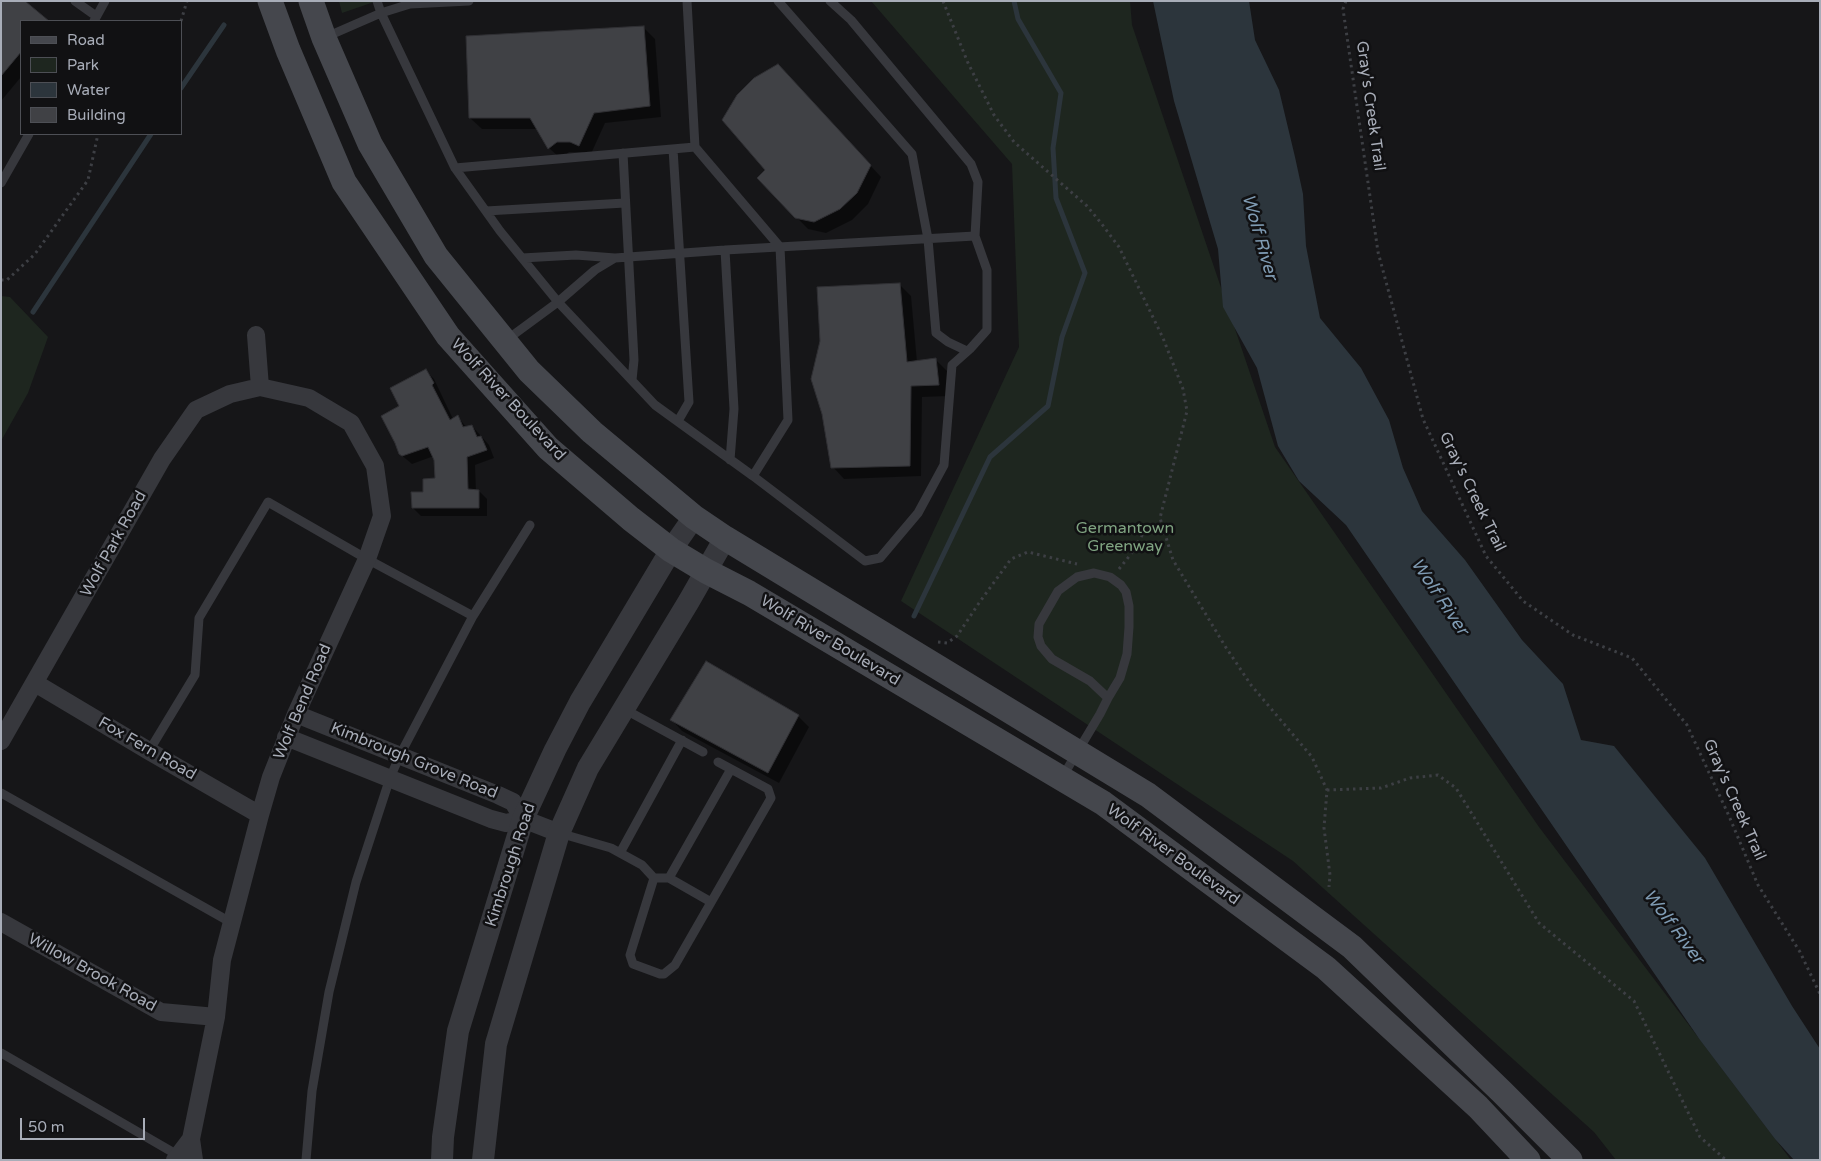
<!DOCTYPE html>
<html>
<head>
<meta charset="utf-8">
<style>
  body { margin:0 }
  #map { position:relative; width:1821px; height:1161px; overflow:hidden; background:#161618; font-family:"Varela Round",sans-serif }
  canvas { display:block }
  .frame { position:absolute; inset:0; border:2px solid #a8adb8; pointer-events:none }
  .legend { position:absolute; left:20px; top:20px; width:162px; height:115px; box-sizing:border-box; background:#111113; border:1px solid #4d4f55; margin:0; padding:6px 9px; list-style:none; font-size:15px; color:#a8adb8 }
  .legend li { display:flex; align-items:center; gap:10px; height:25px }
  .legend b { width:25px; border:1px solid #4d4f55 }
  .scale { position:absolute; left:20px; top:1118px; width:125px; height:22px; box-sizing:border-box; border:2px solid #a8adb8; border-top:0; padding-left:6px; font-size:15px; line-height:18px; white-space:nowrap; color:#a8adb8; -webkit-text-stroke:4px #111113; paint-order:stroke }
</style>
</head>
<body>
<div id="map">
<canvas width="1821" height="1161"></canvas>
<div class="frame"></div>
<ul class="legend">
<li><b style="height:6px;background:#45474d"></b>Road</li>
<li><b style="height:14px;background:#1e261f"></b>Park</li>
<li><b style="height:14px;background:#2c353c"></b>Water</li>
<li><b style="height:14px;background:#404145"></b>Building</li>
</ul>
<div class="scale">50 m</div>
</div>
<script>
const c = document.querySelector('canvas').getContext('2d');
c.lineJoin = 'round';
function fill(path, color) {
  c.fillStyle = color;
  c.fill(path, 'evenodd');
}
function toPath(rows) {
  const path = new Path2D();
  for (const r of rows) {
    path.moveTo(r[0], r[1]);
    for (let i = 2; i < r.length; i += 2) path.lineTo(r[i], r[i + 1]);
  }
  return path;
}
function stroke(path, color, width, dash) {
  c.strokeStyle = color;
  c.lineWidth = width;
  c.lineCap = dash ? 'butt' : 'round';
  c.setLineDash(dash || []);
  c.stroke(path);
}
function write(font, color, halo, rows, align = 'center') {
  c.font = font + ' "Varela Round",sans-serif';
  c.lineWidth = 5;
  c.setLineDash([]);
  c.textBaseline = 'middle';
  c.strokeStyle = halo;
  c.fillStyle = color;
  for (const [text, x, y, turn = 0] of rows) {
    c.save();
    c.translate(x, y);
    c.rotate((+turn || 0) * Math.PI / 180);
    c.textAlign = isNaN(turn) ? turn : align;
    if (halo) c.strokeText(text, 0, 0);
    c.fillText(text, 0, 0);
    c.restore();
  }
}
const green = toPath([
  [339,1,377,1,342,13],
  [871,1,1130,1,1132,25,1275,447,1539,827,1791,1160,1616,1160,1594,1132,1293,861,901,601,1019,347,1012,164],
  [1,296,10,297,48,337,28,393,1,441]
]);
const water = toPath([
  [1153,1,1249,1,1255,40,1279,90,1295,157,1303,194,1306,246,1320,318,1361,368,1389,420,1403,468,1422,511,1465,560,1522,640,1563,684,1581,740,1614,746,1705,858,1792,1006,1820,1049,1820,1160,1794,1160,1775,1139,1700,1040,1346,525,1299,481,1278,446,1257,368,1223,307,1218,249,1174,101]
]);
const shadow = toPath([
  [1,1,24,2,47,21,21,21,21,77,1,101],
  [644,28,655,39,661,117,605,123,590,156,583,152,569,152,561,159,549,148,538,129,482,129,470,118],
  [778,65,881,177,868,204,852,220,826,233,808,229,758,178,767,170],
  [900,285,911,296,917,362,936,360,947,371,949,396,922,397,921,476,844,479,833,467],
  [426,371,434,379,453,419,458,417,467,428,472,426,489,445,494,458,475,465,476,491,479,491,487,499,487,516,421,516,413,508,436,479,435,460,434,456,412,464,400,454,401,407],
  [798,716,809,727,779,783,682,731,671,719]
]);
const stream = toPath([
  [181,88,224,25],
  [33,312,151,134],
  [914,616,990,457,1048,406,1062,337,1085,273,1056,198,1053,148,1061,93,1018,19,1014,1]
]);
const building = toPath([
  [1,1,25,1,49,21,21,21,21,52,1,76,1,1],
  [644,26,650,106,594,113,579,146,570,142,557,142,548,149,530,118,469,118,466,36,644,26],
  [778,64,871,165,857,193,840,209,814,222,795,218,757,178,765,170,722,120,737,95,754,78,778,64],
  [900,283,907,362,936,358,939,385,911,386,910,466,831,468,822,414,811,379,820,341,817,287,900,283],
  [426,369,434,383,432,385,450,420,458,415,463,427,472,425,477,437,481,436,487,450,467,457,468,489,479,490,479,508,412,508,411,492,423,492,423,479,435,478,434,460,428,447,402,456,399,454,395,443,381,416,399,406,390,388,426,369],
  [706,661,799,715,768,773,670,720,706,661]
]);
const path = toPath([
  [943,1,968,63,994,115,1014,142,1087,206,1101,223,1119,247,1163,338,1183,389,1187,411,1160,518,1173,560,1225,646,1251,685,1312,757,1327,790,1324,828,1330,875,1329,887],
  [1346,1,1343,9,1378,252,1423,419,1486,556,1523,601,1573,635,1632,658,1687,725,1729,816,1758,885,1800,952,1820,994],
  [181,21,187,1],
  [1,280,7,280,35,254,88,180,98,134],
  [1119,569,1131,554,1144,532,1163,527],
  [938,642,947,643,957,636,979,603,1011,559,1028,552,1077,564],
  [1327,790,1381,788,1410,778,1438,775,1456,788,1539,923,1634,1001,1700,1137,1726,1160]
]);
const service = toPath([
  [75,1,96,16],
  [377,1,381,13,455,168,500,231,558,302,655,405,753,476,865,561,880,558,918,513,944,465,952,365,970,349,987,330,987,270,975,236,725,250,615,258,595,270,558,302,505,341],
  [687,1,695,147,780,247,788,420,753,476],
  [778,1,912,154,928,239,936,333,948,342,967,351],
  [830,1,851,20,971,164,978,182,975,236],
  [94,21,105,1],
  [326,37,381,13,410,4,469,1],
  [673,149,689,402,678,421],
  [623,153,634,360,632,380],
  [455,168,695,147],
  [1,183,29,134],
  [486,211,625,203],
  [725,250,734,409,730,460],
  [522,258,576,255,615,258],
  [624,709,703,752],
  [149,751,195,675,199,618,268,502,367,559,473,616],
  [1063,776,1100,714,1108,698,1120,678,1127,654,1129,627,1129,606,1126,592,1121,585,1110,577,1094,573,1077,577,1058,591,1039,624,1038,637,1041,646,1052,659,1090,681,1108,698],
  [1,793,232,923],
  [559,833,611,848,642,865,654,878,630,955,633,964,660,974,664,974,675,965,771,798,768,789,718,762],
  [620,853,682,740],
  [654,878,669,878,711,902],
  [669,878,731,769],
  [1,1053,181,1157],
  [306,1160,312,1091,329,992,356,882,390,778,400,755,473,616,530,525]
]);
const minor = toPath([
  [35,683,149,751,260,815],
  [286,737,491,819,506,823,523,819,513,802,498,795,296,714],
  [1,741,162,459,196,410,230,394,260,387],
  [523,819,559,833],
  [1,922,161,1012,216,1017],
  [175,1160,191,1139],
  [194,1160,191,1139,216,1017,222,960,260,815,271,777,296,714,367,559,382,516,375,466,351,423,309,398,260,387,256,335]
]);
const tertiary = toPath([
  [442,1160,443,1137,458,1031,523,819,555,750,580,702,671,550,694,517],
  [483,1160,496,1044,559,833,588,768,689,601,725,538]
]);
const secondary = toPath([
  [270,1,288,50,344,182,448,336,548,448,631,519,671,550,706,571,749,593,1103,803,1326,968,1478,1107,1528,1160],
  [311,1,324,38,370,144,436,256,529,371,592,432,694,517,725,538,1148,795,1352,947,1502,1092,1570,1160]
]);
const streetNames = [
  ["Gray's Creek Trail",1370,106,82],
  ["Wolf River Boulevard",508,400,47],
  ["Gray's Creek Trail",1472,492,64],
  ["Wolf Park Road",114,544,-61],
  ["Wolf River Boulevard",830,641,31],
  ["Wolf Bend Road",303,702,-67],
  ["Fox Fern Road",147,749,30],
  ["Kimbrough Grove Road",414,761,22],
  ["Gray's Creek Trail",1734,800,66],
  ["Wolf River Boulevard",1173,855,36],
  ["Kimbrough Road",511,865,-72],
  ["Willow Brook Road",92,973,29]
];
const parkNames = [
  ["Germantown",1125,529],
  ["Greenway",1125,547]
];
const waterNames = [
  ["Wolf River",1259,237,74],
  ["Wolf River",1439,597,56],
  ["Wolf River",1673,927,53]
];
fill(green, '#1e261f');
fill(water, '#2c353c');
fill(shadow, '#0007');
stroke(stream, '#2c353c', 5);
fill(building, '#404145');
stroke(building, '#303034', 1);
stroke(path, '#3d3f44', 3, [2.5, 4]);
stroke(service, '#37383d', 9);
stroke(minor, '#37383d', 18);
stroke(tertiary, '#37383d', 22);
stroke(secondary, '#45474d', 25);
write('16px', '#a8adb8', '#111113', streetNames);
write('16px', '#7fa381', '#111113', parkNames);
write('italic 18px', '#7f9bb3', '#111113', waterNames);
</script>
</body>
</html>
